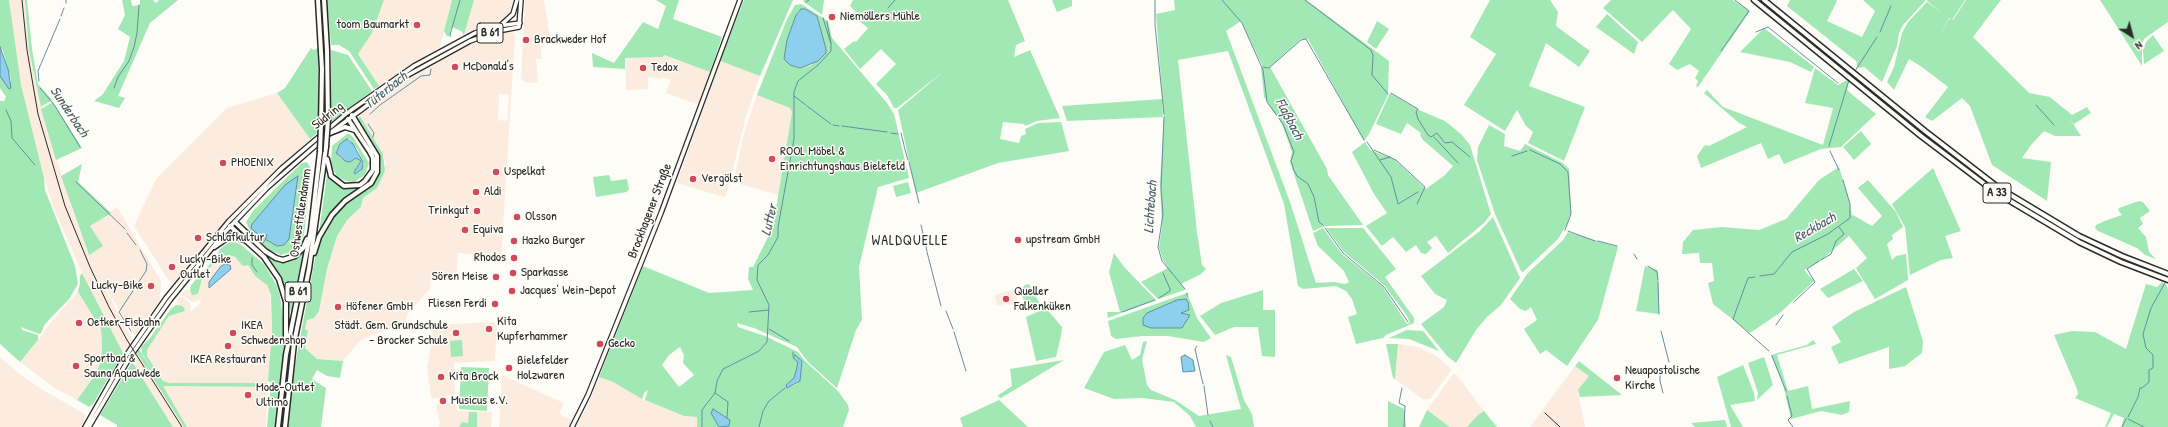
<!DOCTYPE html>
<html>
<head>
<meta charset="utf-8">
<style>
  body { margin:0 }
  #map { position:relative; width:2168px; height:427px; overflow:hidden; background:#fdfcf7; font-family:"Patrick Hand",sans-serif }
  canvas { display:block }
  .north { position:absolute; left:2112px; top:16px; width:40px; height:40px; -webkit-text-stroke:3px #fdfcf7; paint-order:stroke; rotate:144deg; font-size:11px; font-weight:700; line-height:16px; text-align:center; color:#2b2b2b }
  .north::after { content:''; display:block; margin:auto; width:14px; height:18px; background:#2b2b2b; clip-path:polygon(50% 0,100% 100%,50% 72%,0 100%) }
</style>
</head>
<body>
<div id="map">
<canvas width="2168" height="427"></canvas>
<div class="north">N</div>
</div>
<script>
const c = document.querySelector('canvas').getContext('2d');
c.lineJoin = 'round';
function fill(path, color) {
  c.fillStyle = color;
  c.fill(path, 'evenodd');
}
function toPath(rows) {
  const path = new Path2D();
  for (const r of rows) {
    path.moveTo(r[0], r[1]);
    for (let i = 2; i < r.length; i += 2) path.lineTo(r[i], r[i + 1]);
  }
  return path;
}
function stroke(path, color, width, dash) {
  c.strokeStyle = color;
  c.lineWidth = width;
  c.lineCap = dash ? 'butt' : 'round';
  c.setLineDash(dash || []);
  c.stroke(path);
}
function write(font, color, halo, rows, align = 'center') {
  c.font = font + ' "Patrick Hand",sans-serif';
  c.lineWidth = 3;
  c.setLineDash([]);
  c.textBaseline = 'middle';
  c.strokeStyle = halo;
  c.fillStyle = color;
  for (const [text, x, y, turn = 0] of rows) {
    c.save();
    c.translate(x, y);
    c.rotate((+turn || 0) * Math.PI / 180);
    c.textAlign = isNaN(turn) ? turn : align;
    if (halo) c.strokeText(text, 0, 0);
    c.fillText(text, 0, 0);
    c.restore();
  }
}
const built = toPath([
  [9,0,25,0,29,50,41,107,73,212,89,255,90,226,117,207,161,281,160,300,135,335,100,279,132,339,130,342,184,427,173,427,125,350,123,353,118,344,88,286,55,211,44,178,26,111,15,52],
  [384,0,452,0,440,47,379,86,358,54,372,33],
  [474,0,513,0,510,12,503,20,464,35],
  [525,0,544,0,550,36,546,37,540,43,542,59,536,59,538,83,525,82,521,78],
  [506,32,513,33,515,37,501,256,458,253,456,280,431,278,430,289,407,314,406,321,410,323,374,334,360,341,343,361,317,359,305,348,308,331,305,330,307,320,319,311,327,269,337,236,347,220,361,207,363,198,373,191,386,163,383,154,366,128,360,114,407,80,456,51,486,38],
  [499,94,509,95,507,121,498,120],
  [663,55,710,72,699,102,696,104,666,93,671,80,662,77,661,79,648,77,648,89,626,90,625,58,663,57],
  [720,61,760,76,746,117,726,196,724,197,677,183],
  [277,93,310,139,241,205,175,281,169,281,134,226,156,179,227,108],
  [757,95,790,108,792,112,779,195,740,184,741,181,734,179,744,133],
  [225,256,232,256,248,265,256,277,266,283,270,292,272,331,268,381,267,383,165,383,147,356,147,349,169,316,182,312,184,307,178,305,177,301,181,296,190,303,191,311,201,303,200,300,192,302,182,295,186,289,190,290,191,293,217,259],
  [1013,290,1019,303,1009,305,1008,303,997,306,995,295],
  [78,292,101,329,102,346,101,362,95,375,77,400,56,389,20,362,43,334,50,323],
  [494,322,497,326,495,361,454,363,455,394,434,399,431,397,427,368,434,325],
  [1398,344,1418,347,1428,352,1437,356,1451,369,1451,371,1430,399,1423,399,1395,379],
  [0,357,22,376,46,392,85,414,86,417,81,427,0,427],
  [1575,366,1589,376,1578,390,1585,427,1530,427],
  [1453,374,1456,374,1484,411,1467,427,1450,427,1427,410],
  [502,375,564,403,559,414,572,420,568,427,499,427],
  [599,377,613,382,645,400,684,416,697,417,697,427,576,427,586,409],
  [162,386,268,387,266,427,187,427],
  [454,401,458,411,492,412,491,427,438,427,440,424,436,405]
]);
const green = toPath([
  [0,0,9,0,21,85,44,178,45,190,75,266,78,284,69,299,45,324,41,333,39,334,21,327,22,330,38,335,38,340,20,362,0,344,0,101,4,101,6,97,0,88,0,76,9,88,11,80,3,51,0,47],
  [25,0,27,0,32,49,38,84,52,100,41,107,29,50],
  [122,0,131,0,132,6,140,5,140,0,153,0,156,3,159,0,178,0,150,23,118,96,125,98,119,108,94,101,103,94,124,61,130,37,118,29,125,15],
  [327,0,384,0,372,33,358,54,379,86,374,89,349,51,339,45,331,45],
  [452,0,474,0,464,35,461,31,452,27,450,31,452,37,447,36,444,31],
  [656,0,679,0,673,19,722,37,710,72,664,55,663,57,625,58,625,69,593,67,592,53,614,63,643,22,658,29,666,6],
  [744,0,793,0,760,76,720,61],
  [803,0,824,0,822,15,804,2],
  [853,0,1008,0,1025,41,1016,45,1014,57,1030,50,1060,118,1037,121,1025,126,1024,124,1003,122,1000,139,1019,143,1021,136,1026,134,1025,129,1038,123,1061,122,1069,151,998,163,916,193,898,110,944,71,897,108,894,108,887,95,876,84,896,64,881,49,860,69,844,49,854,41,856,42,868,28,859,21,861,17,850,6],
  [1052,0,1072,0,1072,6,1057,12],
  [1174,0,1306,0,1389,61,1388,95,1369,134,1364,141,1308,39,1301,39,1270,67,1327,169,1328,175,1363,225,1325,226,1313,231,1290,162,1292,152,1282,124,1264,97,1261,68,1263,67,1241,21,1226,31,1290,202,1316,283,1334,282,1345,284,1349,282,1344,271,1318,246,1313,233,1323,228,1342,254,1383,287,1407,324,1410,323,1407,316,1385,286,1344,252,1326,228,1363,228,1396,269,1385,277,1414,318,1414,323,1386,335,1383,338,1356,344,1348,317,1357,314,1352,299,1346,291,1336,286,1303,289,1298,286,1284,204,1228,51,1178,60,1197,232,1202,265,1206,269,1201,274,1181,284,1185,290,1158,299,1141,282,1168,268,1163,260,1159,247,1162,227,1160,183,1164,117,1156,14,1175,10],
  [1490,0,1550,0,1558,12,1556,26,1590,51,1579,67,1546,43,1529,86,1585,107,1564,161,1528,143,1533,132,1526,126,1517,110,1505,131,1464,105,1496,54,1470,37],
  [1611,0,1733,0,1750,11,1698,87,1696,86,1698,81,1695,78,1699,71,1690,64,1677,70,1669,64,1691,29,1673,10,1642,42,1603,8],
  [1790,0,1836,0,1837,1,1827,21,1862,37,1875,11,1863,0,1926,0,1903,25,1899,33,1897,46,1882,82,1864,67,1858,68,1856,61,1787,6],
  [1928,0,1965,0,1952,20,1949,18,1939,37,1949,19,1953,20,1966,0,2001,0,1973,37,2029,93,2050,97,2072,115,2087,107,2091,113,2074,124,2070,119,2081,136,2055,136,2044,131,2031,145,2022,158,2051,162,2047,201,1992,165,1970,106,1962,98,1932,121,1925,117,1948,87,1922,67,1909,59,1894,90,1887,82,1894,67,1902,33,1908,22,1927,2,1943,14,1927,1],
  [2100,0,2168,0,2168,22,2145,38,2142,43,2142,66],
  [801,4,828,21,832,38,887,103,894,114,909,178,878,187,859,267,862,320,856,330,837,388,808,362,797,347,754,328,737,323,738,327,765,336,798,352,805,361,838,391,848,405,849,410,843,427,697,427,697,417,684,416,645,400,648,390,644,393,642,399,613,382,599,377,643,266,709,293,753,290,748,279,749,267,753,267,773,227,792,112,790,108,757,95,787,19,795,5],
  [798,11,810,12,816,15,826,49,811,65,800,68,790,65,785,57,787,40],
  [680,347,684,355,683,363,694,375,679,387,662,365,669,355],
  [793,356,802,361,800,379,797,384,787,388,786,385,794,378,798,362],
  [1607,14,1638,42,1634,54,1596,27],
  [1377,21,1389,29,1376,49,1367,42],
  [1764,28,1814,67,1811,72,1790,62,1740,52],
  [2153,35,2164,51,2144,64,2143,50,2146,42],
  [311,48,313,50,318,48,319,97,317,133,310,139,277,93,285,88],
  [331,50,348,55,372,91,331,122],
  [1815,68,1838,85,1847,80,1849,82,1847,89,1849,92,1876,114,1841,147,1821,149,1784,164,1779,154,1768,159,1761,143,1701,168,1697,156,1705,145,1709,146,1747,127,1739,123,1704,93,1707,90,1723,107,1823,145,1833,108,1805,103],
  [1390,93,1419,110,1445,121,1461,134,1470,145,1491,214,1484,223,1448,253,1436,236,1427,242,1432,248,1426,254,1421,253,1416,245,1406,252,1393,237,1382,246,1366,226,1387,213,1374,194,1352,152,1365,142,1370,150,1394,159,1426,189,1445,175,1453,166,1423,140,1420,135,1421,133,1407,123,1401,134,1376,124],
  [1162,99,1163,117,1067,121,1062,106],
  [53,102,82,148,56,160,41,109],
  [360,116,383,154,385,171,377,188,363,198,361,207,347,220,337,236,327,269,319,311,314,318,307,320,305,330,308,330,305,348,317,359,343,361,340,378,327,376,317,370,312,379,326,388,321,427,288,427,293,376,317,248,333,217,344,205,373,185,381,170,379,155,358,118],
  [1489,125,1505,134,1504,146,1520,151,1525,144,1563,163,1569,169,1571,212,1567,224,1558,239,1523,272,1521,271,1495,214,1477,160,1478,147],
  [1861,131,1871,144,1854,160,1843,147],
  [347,134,350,134,353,137,369,163,365,175,354,182,346,181,337,177,331,164,332,146],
  [349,139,358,150,364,164,360,171,355,174,354,172,361,161,356,158,350,162,345,161,339,157,336,151,340,144],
  [307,162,311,169,304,235,296,251,281,255,268,249,251,232,246,222,253,211,283,181,302,163],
  [298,178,290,234,284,245,277,246,265,239,267,235,261,236,252,229],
  [82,164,78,182,111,213,90,226,103,246,89,255,61,176],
  [1839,167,1847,193,1852,216,1853,215,1872,226,1882,216,1858,188,1868,180,1896,212,1903,227,1892,235,1893,239,1887,244,1892,260,1896,256,1906,254,1908,280,1875,299,1856,268,1867,258,1849,236,1819,262,1804,270,1814,281,1781,312,1750,333,1713,304,1708,283,1714,281,1712,263,1700,263,1699,253,1682,254,1683,242,1693,230,1722,227,1759,230,1786,219,1819,180],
  [1933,168,1961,231,1945,236,1953,258,1941,260,1910,275,1905,227,1892,204],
  [327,174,331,181,343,188,355,188,367,183,337,206,325,221,319,233],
  [609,175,611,181,627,179,629,189,627,192,596,197,593,177],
  [908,182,911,193,896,197,893,186],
  [2139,201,2143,202,2150,211,2140,218,2143,224,2138,228,2146,237,2149,252,2156,259,2145,255,2137,248,2098,231,2095,228,2096,225,2107,220,2122,215,2118,210,2119,208],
  [1493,217,1520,278,1501,305,1487,317,1476,330,1456,363,1447,356,1421,324,1444,307,1447,300,1435,294,1421,276,1480,231],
  [1568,232,1618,247,1598,320,1567,366,1546,350,1540,354,1524,329,1537,320,1531,307,1526,311,1520,309,1510,299,1528,273,1563,240],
  [231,241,240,244,264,264,276,284,280,296,283,318,284,348,276,427,267,427,271,383,268,381,272,331,271,295,267,285,255,276,248,265,243,266,235,257,229,255,217,259,202,278,198,294,192,295,190,290,191,285,211,263,221,248],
  [304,251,298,276,291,313,284,285,266,256,275,261,284,262,297,257],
  [1114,253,1125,268,1156,300,1108,318,1107,312,1120,312,1109,272],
  [1645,266,1658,270,1659,314,1636,311],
  [1854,269,1863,281,1828,298,1820,289],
  [82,273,123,353,93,404,89,407,77,400,95,375,101,362,102,346,101,329,78,292,80,283,80,276],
  [2162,282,2166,284,2168,289,2168,427,2121,427,2124,418,2114,414,2107,427,2105,427,2111,413,2075,398,2078,394,2077,389,2054,335,2072,331,2095,332,2126,349,2146,284,2157,287],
  [1029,284,1040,304,1028,310,1020,291,1025,285],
  [1906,287,1923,341,1922,353,1905,366,1889,369,1889,347,1839,364,1831,347,1841,342,1832,327,1854,312],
  [1263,290,1263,310,1275,310,1275,357,1262,356,1258,327,1234,327,1215,335,1200,316,1221,303],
  [1187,293,1197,318,1211,338,1204,342,1168,336,1142,336,1116,339,1111,336,1108,321],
  [176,305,183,306,185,311,169,316,147,350,147,356,163,381,169,383,267,383,268,387,163,386,187,427,184,427,137,353,139,349,162,386,142,353,141,347,150,338,170,310],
  [1046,308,1062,327,1061,336,1056,357,1036,361,1026,317],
  [1407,330,1423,331,1439,351,1409,339,1389,338],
  [462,340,463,356,451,357,450,341],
  [1813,340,1816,344,1777,355,1788,391,1808,386,1812,409,1850,401,1849,412,1842,415,1821,411,1791,419,1783,384,1771,355,1807,345],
  [1147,341,1142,360,1147,385,1151,390,1175,400,1199,416,1241,409,1226,355,1231,357,1244,400,1252,414,1254,427,1196,427,1190,416,1174,402,1142,398,1114,399,1084,388,1104,352,1125,345,1132,360,1140,355,1143,342],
  [1386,344,1398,344,1395,379,1393,378],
  [1764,357,1773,385,1757,400,1758,393,1748,363],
  [1064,360,1001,398,997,396,1012,386,1010,369],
  [1579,361,1622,395,1580,397,1578,390,1589,376,1575,366],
  [132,362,136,368,173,427,117,427,117,425,100,415],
  [1743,365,1754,393,1755,401,1730,405,1743,427,1731,427,1717,377],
  [461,367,489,368,487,411,459,409],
  [999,400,1028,427,963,427,960,418],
  [1388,401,1404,409,1406,427,1388,427],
  [1427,410,1450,427,1419,427],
  [1484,411,1497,427,1467,427,1478,415],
  [469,412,477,412,477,427,459,427,462,422,468,423],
  [1725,420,1727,427,1695,427,1691,423]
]);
const water = toPath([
  [801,9,805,9,817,16,826,49,826,53,818,61,800,68,790,65,784,59,787,40,796,15,801,9],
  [0,47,8,69,11,88,9,89,0,76,0,47],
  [347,139,353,144,363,162,362,169,355,174,354,172,361,161,356,158,350,162,345,161,336,153,340,144,347,139],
  [298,176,289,239,284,245,277,246,265,239,267,235,261,236,254,231,251,228,252,224,285,185,298,176],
  [225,264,230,265,231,269,209,288,209,282,221,266,225,264],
  [1186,299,1188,302,1189,310,1181,313,1190,315,1182,328,1151,328,1143,325,1143,318,1147,313,1177,300,1186,299],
  [795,355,802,361,800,381,787,388,786,385,794,378,796,371,798,362,793,358,795,355],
  [1185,355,1193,360,1195,371,1183,372,1181,357,1185,355],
  [713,409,730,420,729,426,719,427,711,413,713,409]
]);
const stream = toPath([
  [1155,0,1155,25,1164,114],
  [1222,0,1242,23,1263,70,1267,102,1283,124,1294,152,1291,161,1294,170,1297,176,1308,184,1314,197,1319,222,1323,225],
  [1305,0,1371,50,1373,55,1372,75,1388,94],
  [806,2,809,0],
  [66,3,66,0],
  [888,8,895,0],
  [61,16,64,8],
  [827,22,831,43],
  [1756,32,1768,27,1838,83],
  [1880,32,1891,6],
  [450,35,460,0],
  [1721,51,1749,11,1735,0],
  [1263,67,1268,68],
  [1269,68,1301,40,1306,39,1364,140],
  [1855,71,1877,37],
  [39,81,38,71,60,19],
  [40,88,55,106,80,147],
  [114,88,118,77,129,61,134,47,137,33,139,5],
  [1391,93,1418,109,1416,112,1418,119,1428,135,1431,137,1437,133,1445,143,1452,142,1470,157],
  [794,96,806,105],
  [2036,105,2054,125],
  [807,106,831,124],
  [6,110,11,121,12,138,35,165],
  [370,114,380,105,421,76,430,75,431,69],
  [1164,117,1161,188,1163,214,1158,247,1162,261,1185,289],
  [368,124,374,133,373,137],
  [833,125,839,126],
  [842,126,887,132],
  [891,133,898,134],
  [901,133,904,145],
  [1434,137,1458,163],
  [1367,142,1391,177,1398,204,1418,192],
  [904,146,908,160],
  [1829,146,1849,80],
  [1374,150,1396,160,1425,187,1417,204],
  [1530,150,1560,164,1568,172,1571,214,1565,230],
  [1830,151,1839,170],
  [1512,156,1527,151],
  [1380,160,1390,157],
  [909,162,919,203],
  [76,182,125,229],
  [921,225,927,251],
  [1325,228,1343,253,1384,287,1408,322],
  [1568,231,1595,241],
  [127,233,136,245],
  [1598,241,1617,246],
  [263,243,266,239],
  [927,252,941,306],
  [1634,254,1637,259],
  [252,258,252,265,257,272],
  [1821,260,1831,254,1836,241,1844,234,1839,227],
  [1648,266,1657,272,1658,280],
  [1163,273,1170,289],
  [1760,276,1774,274,1792,252,1828,234,1850,218,1850,204,1843,180],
  [1755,277,1748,278,1733,319,1769,351],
  [1658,282,1659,314],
  [1187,293,1187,296],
  [1159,298,1170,291,1170,289],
  [1794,302,1815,282,1807,269,1819,261],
  [946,311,953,329],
  [749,312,769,310],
  [1122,312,1155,300],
  [1776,325,1783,315],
  [769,329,789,341],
  [131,331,119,312,146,271,147,264,140,250],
  [1661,331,1669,362],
  [954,332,966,371],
  [1197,346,1195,349,1203,384],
  [793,356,793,352],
  [1772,356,1786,391],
  [1663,372,1660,374,1660,381,1663,393],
  [1204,386,1208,415],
  [1402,388,1399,403,1405,406,1404,427],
  [715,393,728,402,727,418],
  [1787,396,1792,416,1788,420,1793,427],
  [2128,417,2138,397,2140,388,2142,388,2149,382,2149,370,2153,368,2153,355,2146,348,2143,334,2151,308,2166,281],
  [2128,419,2144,427],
  [1210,421,1213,427],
  [702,427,702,410,715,393,717,381,723,369,759,351,767,342,769,305,757,280,758,265,768,255,778,237,778,227,794,139,794,92,798,81,818,65,831,51,831,44,823,18],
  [759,427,763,411,769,401,785,388],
  [2122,427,2126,419]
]);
const major = toPath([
  [502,24,513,14,517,0],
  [85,427,123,360,166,298,229,221,282,168,347,113,414,66,475,33,498,26,520,23],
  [89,427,130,357,170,300,225,232,267,188,330,133,408,75,470,41,498,31,519,27,521,0],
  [572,427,588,395,661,213,740,0]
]);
const highway = toPath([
  [318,0,322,69,321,124],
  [324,0,327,50,328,119],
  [1754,0,1921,136,1995,192,2079,242,2121,262,2168,280],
  [1764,0,1925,131,1999,188,2079,236,2122,256,2168,274],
  [330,133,345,127,355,130],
  [327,159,331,176,344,186,360,185,365,181,373,170,373,158,370,152,348,119],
  [235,222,265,251,276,258,283,260,295,256,303,248,307,239],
  [230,226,264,257,279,279,286,302,286,343],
  [214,247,230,236,244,240],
  [314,253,319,237,332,215,345,201,371,183,377,172,377,156,352,115],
  [278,427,286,355,311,230,320,152],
  [285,427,294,343,309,269,326,147]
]);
const rail = toPath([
  [22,0,27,50,38,114,65,206,90,267,109,307,127,340,182,427],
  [1545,413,1560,427]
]);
const highwayBridge = toPath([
  [326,147,328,119],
  [320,152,321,124]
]);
const markers = [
  [832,17,4,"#d1495b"],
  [417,25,4,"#d1495b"],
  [526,40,4,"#d1495b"],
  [455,67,4,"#d1495b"],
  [643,68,4,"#d1495b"],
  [772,159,4,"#d1495b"],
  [223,163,4,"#d1495b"],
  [496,172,4,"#d1495b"],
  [693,179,4,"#d1495b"],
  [476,192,4,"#d1495b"],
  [477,211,4,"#d1495b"],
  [517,217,4,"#d1495b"],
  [465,230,4,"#d1495b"],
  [198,238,4,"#d1495b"],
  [1018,240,4,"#d1495b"],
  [514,241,4,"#d1495b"],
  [514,258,4,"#d1495b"],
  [172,267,4,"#d1495b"],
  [513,273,4,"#d1495b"],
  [496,277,4,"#d1495b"],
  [151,286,4,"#d1495b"],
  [512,291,4,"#d1495b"],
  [1006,299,4,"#d1495b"],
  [495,304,4,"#d1495b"],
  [338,307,4,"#d1495b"],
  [79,323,4,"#d1495b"],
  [489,329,4,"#d1495b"],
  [233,333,4,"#d1495b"],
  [456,333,4,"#d1495b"],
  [600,344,4,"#d1495b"],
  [228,346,4,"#d1495b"],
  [76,366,4,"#d1495b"],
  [509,368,4,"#d1495b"],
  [441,377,4,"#d1495b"],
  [1617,378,4,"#d1495b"],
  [248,395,4,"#d1495b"],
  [443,401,4,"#d1495b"]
];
const shields = [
  [490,33,26],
  [1997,193,28],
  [298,292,26]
];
const shieldNames = [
  ["B 61",490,33],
  ["A 33",1997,193],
  ["B 61",298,292]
];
const poiNames = [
  ["Niemöllers Mühle",840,17],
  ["toom Baumarkt",409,25,"right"],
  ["Brackweder Hof",534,40],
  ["McDonald's",463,67],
  ["Tedox",651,68],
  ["ROOL Möbel &",780,152],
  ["Einrichtungshaus Bielefeld",780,167],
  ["PHOENIX",231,163],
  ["Uspelkat",504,172],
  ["Vergölst",701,179],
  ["Aldi",484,192],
  ["Trinkgut",469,211,"right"],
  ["Olsson",525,217],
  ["Equiva",473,230],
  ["Schlafkultur",206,238],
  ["upstream GmbH",1026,240],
  ["Hazko Burger",522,241],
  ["Rhodos",506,258,"right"],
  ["Lucky-Bike",180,260],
  ["Outlet",180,275],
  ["Sparkasse",521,273],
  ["Sören Meise",488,277,"right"],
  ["Lucky-Bike",143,286,"right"],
  ["Jacques’ Wein-Depot",520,291],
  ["Queller",1014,292],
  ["Falkenküken",1014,307],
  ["Fliesen Ferdi",487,304,"right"],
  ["Höfener GmbH",346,307],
  ["Kita",497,322],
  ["Kupferhammer",497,337],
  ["Oetker-Eisbahn",87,323],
  ["IKEA",241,326],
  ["Schwedenshop",241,341],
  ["Städt. Gem. Grundschule",448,326,"right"],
  ["- Brocker Schule",448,341,"right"],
  ["Gecko",608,344],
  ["Sportbad &",84,359],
  ["Sauna AquaWede",84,374],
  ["IKEA Restaurant",228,360,"center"],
  ["Bielefelder",517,361],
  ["Holzwaren",517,376],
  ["Neuapostolische",1625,371],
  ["Kirche",1625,386],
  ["Kita Brock",449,377],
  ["Mode-Outlet",256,388],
  ["Ultimo",256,403],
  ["Musicus e.V.",451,401]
];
const streetNames = [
  ["Südring",328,116,-38],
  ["Brockhagener Straße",650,211,-69],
  ["Ostwestfalendamm",301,213,-82]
];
const waterNames = [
  ["Tüterbach",386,91,-39],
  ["Sunderbach",69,112,56],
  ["Flaßbach",1289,119,62],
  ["Lichtebach",1151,207,-86],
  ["Lutter",770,220,-77],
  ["Reckbach",1815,228,-30]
];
const neighbourhoodNames = [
  ["WALDQUELLE",910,241]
];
fill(built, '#fcecdf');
fill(green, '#a2e8b5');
fill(water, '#8cd0ee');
stroke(water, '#658ea0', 1);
stroke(stream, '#658ea0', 1);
stroke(major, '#2b2b2b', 6);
stroke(highway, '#2b2b2b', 7);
stroke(major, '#fdfcf7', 3.5);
stroke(highway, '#fdfcf7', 4);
stroke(rail, '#2b2b2b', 1);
stroke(highwayBridge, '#2b2b2b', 7, []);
stroke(highwayBridge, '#fdfcf7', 4);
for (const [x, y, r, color] of markers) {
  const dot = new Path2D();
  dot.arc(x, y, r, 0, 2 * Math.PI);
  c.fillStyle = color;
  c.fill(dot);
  stroke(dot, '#fdfcf7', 1.5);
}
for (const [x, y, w] of shields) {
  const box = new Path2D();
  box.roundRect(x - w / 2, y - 10, w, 20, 3);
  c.fillStyle = '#fdfcf7';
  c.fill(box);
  stroke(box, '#2b2b2b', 1);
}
write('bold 12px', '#2b2b2b', null, shieldNames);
write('13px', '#2b2b2b', '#fdfcf7', poiNames, 'left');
write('13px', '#2b2b2b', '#fdfcf7', streetNames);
write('italic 14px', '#485d66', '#fdfcf7', waterNames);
c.letterSpacing = '1px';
write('14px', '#2b2b2b', '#fdfcf7', neighbourhoodNames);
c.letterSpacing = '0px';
</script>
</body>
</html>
